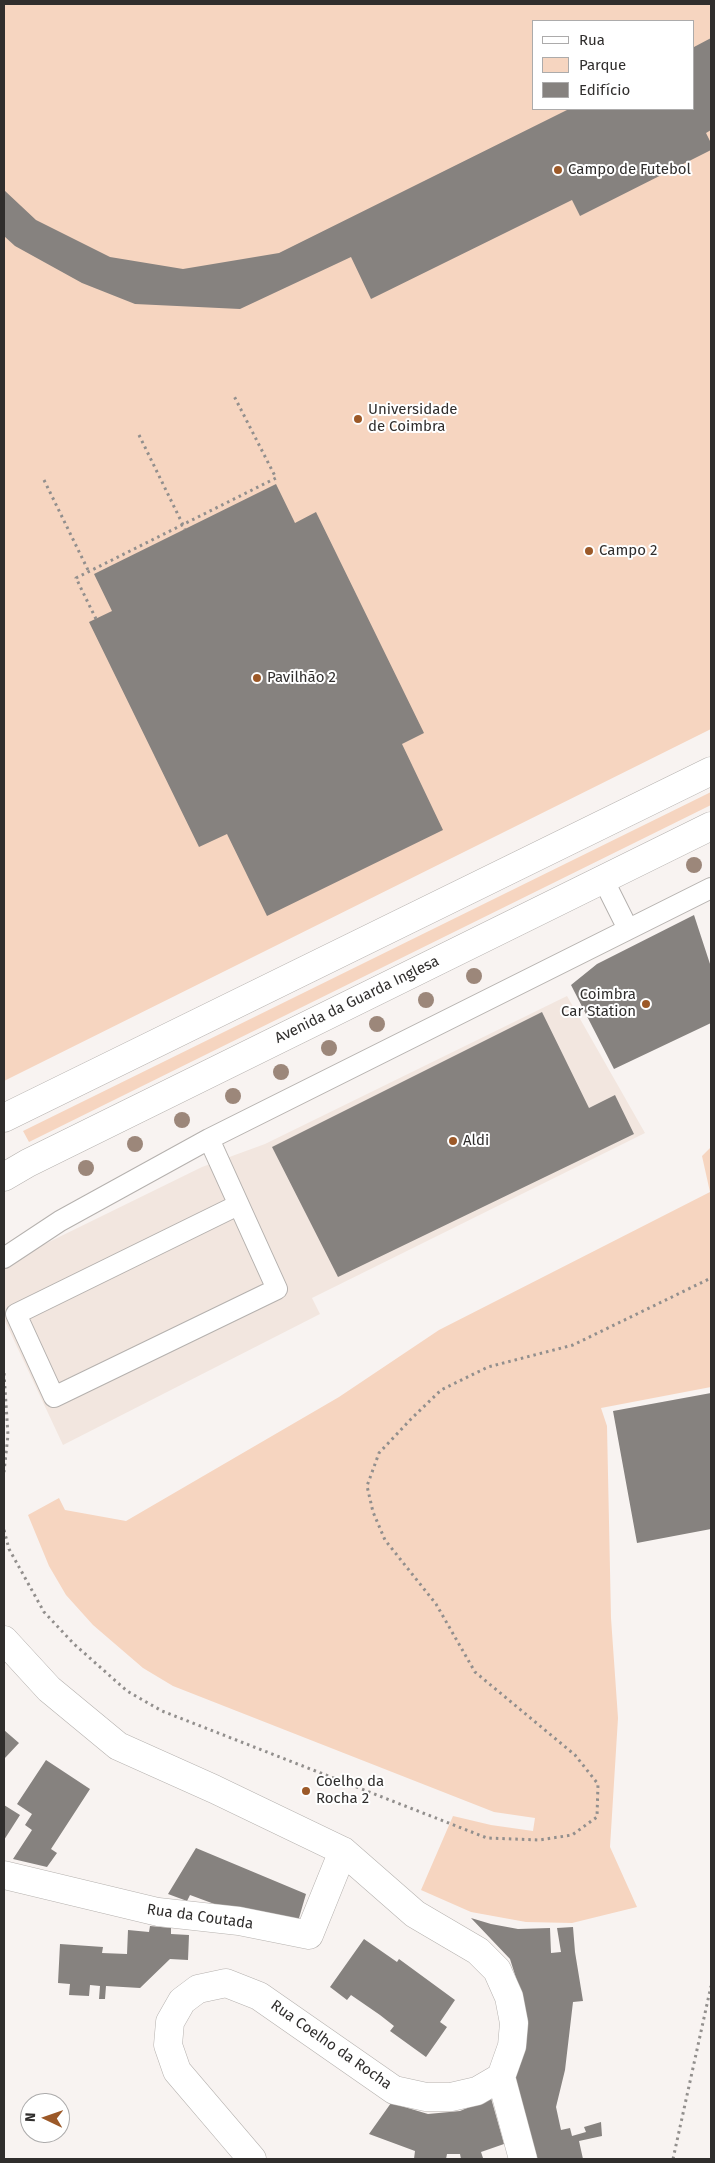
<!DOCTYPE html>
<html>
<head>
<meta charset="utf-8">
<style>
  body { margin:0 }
  #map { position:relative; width:715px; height:2163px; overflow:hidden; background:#f8f3f1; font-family:"Fira Sans",sans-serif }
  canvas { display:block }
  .frame { position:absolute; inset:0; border:5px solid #302e2d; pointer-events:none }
  .legend { position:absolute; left:532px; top:20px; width:162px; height:90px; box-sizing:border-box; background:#fff; border:1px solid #acabab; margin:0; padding:6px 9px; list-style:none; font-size:15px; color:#302e2d }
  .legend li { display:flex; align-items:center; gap:10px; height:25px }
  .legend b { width:25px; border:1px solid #acabab }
  .north { position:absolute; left:20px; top:2093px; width:50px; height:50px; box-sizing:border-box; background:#fff; border:1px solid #acabab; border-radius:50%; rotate:273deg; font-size:14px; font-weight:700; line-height:20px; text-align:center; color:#302e2d }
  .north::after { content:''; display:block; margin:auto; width:18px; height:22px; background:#9c5928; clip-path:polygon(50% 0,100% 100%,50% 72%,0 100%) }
</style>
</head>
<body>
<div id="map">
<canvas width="715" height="2163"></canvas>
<div class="frame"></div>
<ul class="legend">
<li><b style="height:6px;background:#fff"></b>Rua</li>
<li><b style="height:14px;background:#f6d5c0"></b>Parque</li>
<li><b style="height:14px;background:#86827f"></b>Edifício</li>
</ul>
<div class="north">N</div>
</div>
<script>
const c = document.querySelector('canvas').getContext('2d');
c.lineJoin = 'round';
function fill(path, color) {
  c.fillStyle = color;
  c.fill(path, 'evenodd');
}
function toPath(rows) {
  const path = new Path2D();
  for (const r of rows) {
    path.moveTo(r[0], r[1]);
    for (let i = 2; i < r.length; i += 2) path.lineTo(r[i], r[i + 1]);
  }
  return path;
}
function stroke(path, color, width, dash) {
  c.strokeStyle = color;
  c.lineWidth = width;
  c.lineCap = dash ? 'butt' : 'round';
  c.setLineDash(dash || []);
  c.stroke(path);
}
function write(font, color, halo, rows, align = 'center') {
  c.font = font + ' "Fira Sans",sans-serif';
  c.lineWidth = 4;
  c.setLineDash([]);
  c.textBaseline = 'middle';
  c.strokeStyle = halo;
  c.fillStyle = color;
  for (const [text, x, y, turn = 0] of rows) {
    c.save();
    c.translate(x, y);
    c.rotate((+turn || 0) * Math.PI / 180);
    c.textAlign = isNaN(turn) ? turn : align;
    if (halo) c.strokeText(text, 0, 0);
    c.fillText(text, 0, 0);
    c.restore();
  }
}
const built = toPath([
  [567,996,645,1133,312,1298,320,1314,63,1445,4,1319,4,1264,202,1167,265,1144]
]);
const green = toPath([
  [4,4,711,4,711,729,4,1081],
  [534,21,694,21,694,109,534,109],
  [711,792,711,805,29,1142,23,1131],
  [711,1147,711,1387,601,1408,607,1426,611,1618,618,1718,610,1847,637,1907,572,1923,526,1922,471,1912,421,1890,453,1816,491,1825,533,1831,535,1818,494,1812,173,1686,143,1668,93,1625,66,1595,49,1566,28,1515,59,1498,65,1510,126,1521,339,1397,439,1330,710,1192,702,1156]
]);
const building = toPath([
  [711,38,711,130,706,133,711,143,711,150,580,216,572,200,371,299,351,257,240,309,135,304,82,283,15,246,4,236,4,190,36,220,110,257,183,269,279,253,569,109,694,109,694,47],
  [276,484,295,523,316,512,424,733,402,744,443,830,267,916,227,834,199,847,89,622,112,611,94,574],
  [694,915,711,967,711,1023,614,1069,571,985,597,964],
  [542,1012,589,1108,615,1095,634,1134,338,1277,272,1147],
  [711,1393,711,1529,637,1543,613,1411],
  [4,1730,19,1743,4,1759],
  [46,1760,90,1789,51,1849,57,1853,47,1867,13,1859,32,1830,25,1825,32,1814,17,1804],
  [4,1805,20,1815,4,1840],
  [196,1848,306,1894,297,1925,247,1916,190,1895,187,1901,168,1894],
  [471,1918,491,1924,518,1929,550,1928,551,1953,561,1952,557,1928,573,1927,575,1952,583,2001,573,2002,565,2070,556,2107,561,2130,570,2128,572,2136,586,2132,584,2127,601,2122,602,2136,579,2141,583,2159,538,2159,534,2151,515,2080,522,1997,510,1959],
  [150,1926,171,1928,171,1934,189,1935,188,1960,170,1959,140,1988,106,1986,105,1999,99,1999,100,1986,90,1985,89,1996,69,1995,70,1984,58,1983,60,1944,103,1947,102,1953,127,1954,128,1930,149,1932],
  [364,1939,397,1962,399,1959,455,2000,440,2022,447,2027,426,2057,390,2031,394,2026,380,2015,351,1995,347,2000,330,1987],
  [491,2098,504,2144,481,2152,483,2158,479,2159,461,2159,460,2154,447,2154,446,2159,414,2159,415,2151,369,2134,391,2103,428,2114,460,2111]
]);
const path = toPath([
  [139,435,185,529],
  [44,480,89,572],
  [96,619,76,578,276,478,233,394],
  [4,1373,8,1435,4,1472],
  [4,1530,9,1549,44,1612,74,1644,127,1691,162,1711,487,1838,539,1840,572,1835,597,1817,598,1784,575,1755,475,1672,436,1604,385,1540,373,1512,367,1486,379,1453,411,1419,441,1390,488,1367,573,1345,711,1278],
  [673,2159,711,1986]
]);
const lane = toPath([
  [603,879,628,929],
  [209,1139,277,1289,54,1397,16,1314,238,1205],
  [4,1258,60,1221,209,1139,711,888]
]);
const street = toPath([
  [4,1640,49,1689,118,1746,214,1789,343,1851,415,1914,478,1951,497,1970,509,1997,514,2023,512,2046,501,2077,477,2091,451,2097,426,2097,394,2090,259,1996,226,1983,198,1989,182,2001,170,2022,168,2045,177,2071,252,2159],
  [4,1875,158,1912,239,1921,309,1935,343,1851],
  [501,2077,523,2159]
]);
const primary = toPath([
  [4,1118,711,771],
  [4,1177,28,1163,711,826]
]);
const trees = [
  [694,865],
  [474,976],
  [426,1000],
  [377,1024],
  [329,1048],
  [281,1072],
  [233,1096],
  [182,1120],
  [135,1144],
  [86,1168]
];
const markers = [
  [558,170,5,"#9c5928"],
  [358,419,5,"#9c5928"],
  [589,551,5,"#9c5928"],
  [257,678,5,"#9c5928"],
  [646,1004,5,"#9c5928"],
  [453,1141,5,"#9c5928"],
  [306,1791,5,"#9c5928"]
];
const poiNames = [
  ["Campo de Futebol",568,170],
  ["Universidade",368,410],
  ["de Coimbra",368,427],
  ["Campo 2",599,551],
  ["Pavilhão 2",267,678],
  ["Coimbra",636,995,"right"],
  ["Car Station",636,1012,"right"],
  ["Aldi",463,1141],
  ["Coelho da",316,1782],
  ["Rocha 2",316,1799]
];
const streetNames = [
  ["Avenida da Guarda Inglesa",357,1000,-26],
  ["Rua da Coutada",200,1917,8],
  ["Rua Coelho da Rocha",331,2045,35]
];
fill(built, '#f2e6df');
fill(green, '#f6d5c0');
fill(building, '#86827f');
stroke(lane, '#b5b1ae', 22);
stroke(street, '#b5b1ae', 29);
stroke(primary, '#b5b1ae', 29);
stroke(path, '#928f8d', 3, [2.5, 4]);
stroke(lane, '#fff', 20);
stroke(street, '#fff', 28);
stroke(primary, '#fff', 28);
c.fillStyle = '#9c877a';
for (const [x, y] of trees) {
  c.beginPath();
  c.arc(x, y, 8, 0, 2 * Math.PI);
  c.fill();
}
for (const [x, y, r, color] of markers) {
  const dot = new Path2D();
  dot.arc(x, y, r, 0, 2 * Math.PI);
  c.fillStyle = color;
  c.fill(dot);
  stroke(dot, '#fff', 2);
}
write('15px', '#302e2d', '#fff', poiNames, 'left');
write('15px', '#302e2d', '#fff', streetNames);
</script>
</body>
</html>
